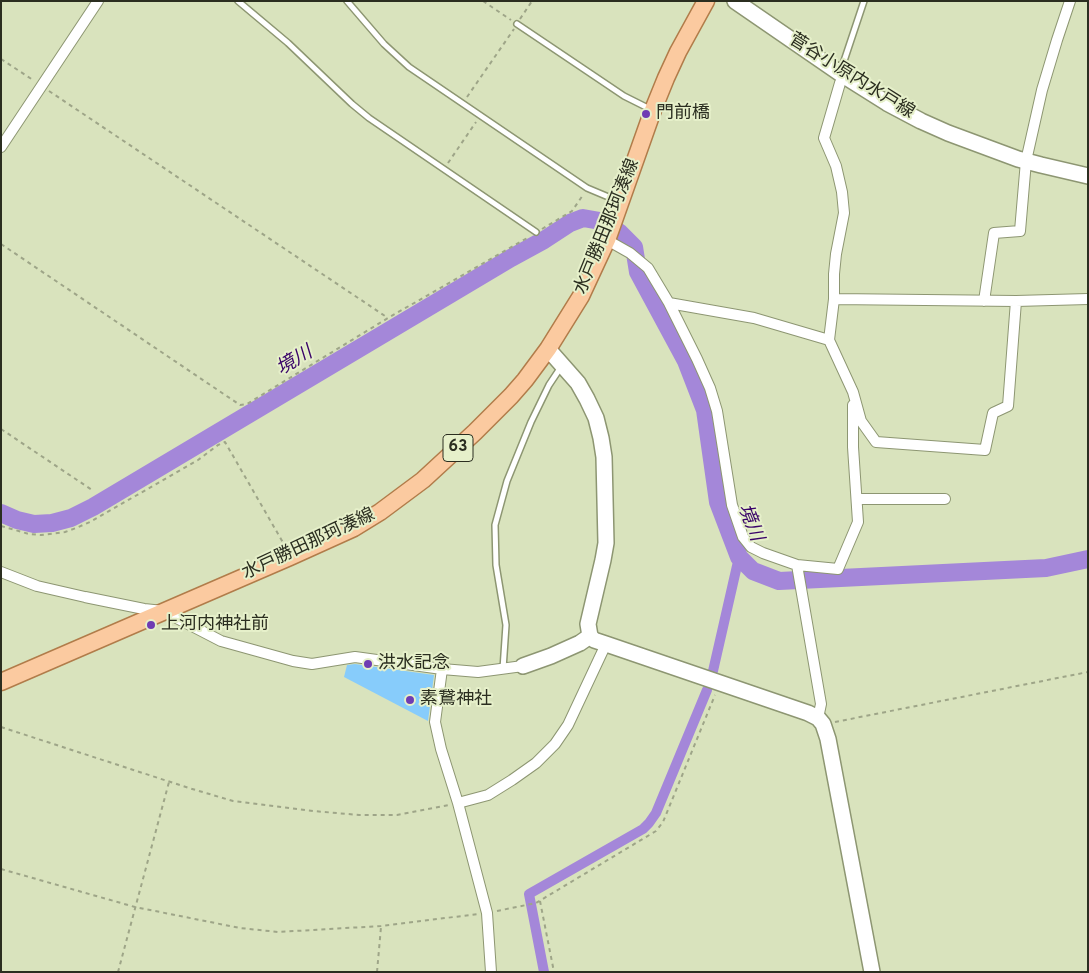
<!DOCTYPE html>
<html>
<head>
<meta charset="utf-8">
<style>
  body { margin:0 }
  #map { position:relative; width:1089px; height:973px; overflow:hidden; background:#d9e3bd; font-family:Overpass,sans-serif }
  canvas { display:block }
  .frame { position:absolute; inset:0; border:2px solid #2b2e20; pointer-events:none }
</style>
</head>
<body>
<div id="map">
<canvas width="1089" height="973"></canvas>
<div class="frame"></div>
</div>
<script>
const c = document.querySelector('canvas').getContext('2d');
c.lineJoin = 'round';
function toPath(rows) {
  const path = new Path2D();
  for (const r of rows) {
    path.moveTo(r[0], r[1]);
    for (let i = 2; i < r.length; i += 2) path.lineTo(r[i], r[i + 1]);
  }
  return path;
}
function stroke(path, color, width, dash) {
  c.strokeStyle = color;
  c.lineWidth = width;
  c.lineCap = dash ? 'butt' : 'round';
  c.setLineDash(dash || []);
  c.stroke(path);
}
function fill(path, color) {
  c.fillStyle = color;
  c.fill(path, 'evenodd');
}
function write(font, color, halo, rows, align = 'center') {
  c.font = font + ' Overpass,"Noto Sans JP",sans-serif';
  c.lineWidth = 4;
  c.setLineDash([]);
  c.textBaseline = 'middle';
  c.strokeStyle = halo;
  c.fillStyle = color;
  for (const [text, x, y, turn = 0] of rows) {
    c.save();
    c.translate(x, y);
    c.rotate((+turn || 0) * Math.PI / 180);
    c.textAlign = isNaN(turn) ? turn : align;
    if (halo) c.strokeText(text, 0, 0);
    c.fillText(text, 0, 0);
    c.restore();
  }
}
const canal = toPath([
  [713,671,739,557],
  [544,972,529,894,643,829,649,823,656,813,707,690]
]);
const river = toPath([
  [619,232,634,247,638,272,686,361,705,410,718,502,739,557,753,571,779,581,1046,568,1088,559],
  [1,513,17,520,34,524,52,523,71,518,93,507,511,258,544,240,570,223,583,218,600,221,606,224]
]);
const building = toPath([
  [355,664,434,675,428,721,344,677,347,665]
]);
const path = toPath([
  [483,1,511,20],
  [520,19,532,1],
  [1,59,33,80],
  [49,91,388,318],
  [467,97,514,29],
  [448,163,476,122],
  [542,229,572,211,583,195],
  [1,244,240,405,247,404,388,318,529,237],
  [1,429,92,490],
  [1,526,29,534,41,535,65,532,76,528,90,522,198,460,218,445,225,442,285,546],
  [835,722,1088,672],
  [1,727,189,788,233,801,313,811,359,815,397,815,449,805],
  [1,869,135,907,240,928,278,932,381,926,478,914],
  [540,901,554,972],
  [497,911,536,903,656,831,663,822,715,695],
  [118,972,169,782],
  [377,972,381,927]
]);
const lane = toPath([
  [238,1,288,43,352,104,369,118,536,232],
  [347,1,384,44,409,67,587,188,618,201],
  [517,24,624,96,650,109],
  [839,71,843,64,864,1],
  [503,669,506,625,496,565,495,525,507,481,531,422,549,385,561,367]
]);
const street = toPath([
  [844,76,840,83,824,138,836,166,842,192,844,213,836,254,834,274,834,299,829,340,853,392,861,421,876,442,985,450,993,413,1008,406,1016,301],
  [1,147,98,1],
  [607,240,630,253,648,268,669,303,697,359,710,388,717,411,732,505,743,537,751,547,763,553,797,565,838,569,858,522,853,447,853,405],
  [834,299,1016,301,1088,299],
  [984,301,994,233,1020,231,1026,161,1042,90,1057,40,1070,1],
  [669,303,754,318,829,340],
  [857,499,945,499],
  [797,565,821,704,818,718],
  [1,572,37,586,85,597,144,609,163,611,221,641,293,661,312,664,355,657,442,669,478,672,523,666],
  [442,669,435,722,441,749,458,803,487,913,491,972],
  [458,803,488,795,512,780,536,763,555,744,568,725,606,644]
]);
const secondary = toPath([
  [735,1,844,76,887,103,921,121,948,133,1018,159,1041,165,1088,176],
  [548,349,578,383,587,399,596,418,601,438,604,457,606,543,603,560,588,624,590,636,594,640,606,644,808,713,818,718,823,724,828,739,872,972],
  [523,666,551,656,580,643,590,636]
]);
const primary = toPath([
  [1,682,290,557,354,528,380,512,423,480,475,432,511,396,525,380,548,349,581,296,607,240,653,110,666,78,678,52,706,1]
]);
const markers = [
  [646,114,5,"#6f3cb3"],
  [151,625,5,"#6f3cb3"],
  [368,664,5,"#6f3cb3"],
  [410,700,5,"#6f3cb3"]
];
const shields = [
  [458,448,30]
];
const shieldNames = [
  ["63",458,448]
];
const streetNames = [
  ["菅谷小原内水戸線",851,77,32],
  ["水戸勝田那珂湊線",608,227,-68],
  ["水戸勝田那珂湊線",309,545,-25]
];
const poiNames = [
  ["門前橋",656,114],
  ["上河内神社前",161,625],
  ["洪水記念",378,664],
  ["素鵞神社",420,700]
];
const waterNames = [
  ["境川",295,362,-31],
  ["境川",749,523,68]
];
stroke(canal, '#a487d9', 10);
stroke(river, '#a487d9', 18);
fill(building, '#87ccfb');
stroke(lane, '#8d9672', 8);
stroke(street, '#8d9672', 12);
stroke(secondary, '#8d9672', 18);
stroke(primary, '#b17c4a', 19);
stroke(path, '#9ea588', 2, [4, 4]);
stroke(lane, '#fff', 5);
stroke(street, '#fff', 10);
stroke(secondary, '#fff', 15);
stroke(primary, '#fbcaa0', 16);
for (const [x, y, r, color] of markers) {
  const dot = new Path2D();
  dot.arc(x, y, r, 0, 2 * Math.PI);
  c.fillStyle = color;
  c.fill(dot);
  stroke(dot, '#e6f0ca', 2);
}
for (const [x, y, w] of shields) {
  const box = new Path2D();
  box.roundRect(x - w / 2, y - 13.5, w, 27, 4);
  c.fillStyle = '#e6f0ca';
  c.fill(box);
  stroke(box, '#2b2e20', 1);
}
write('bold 16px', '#2b2e20', null, shieldNames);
write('18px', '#2b2e20', '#e6f0ca', streetNames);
write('18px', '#2b2e20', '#e6f0ca', poiNames, 'left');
write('italic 19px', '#390369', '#e6f0ca', waterNames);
</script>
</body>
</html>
